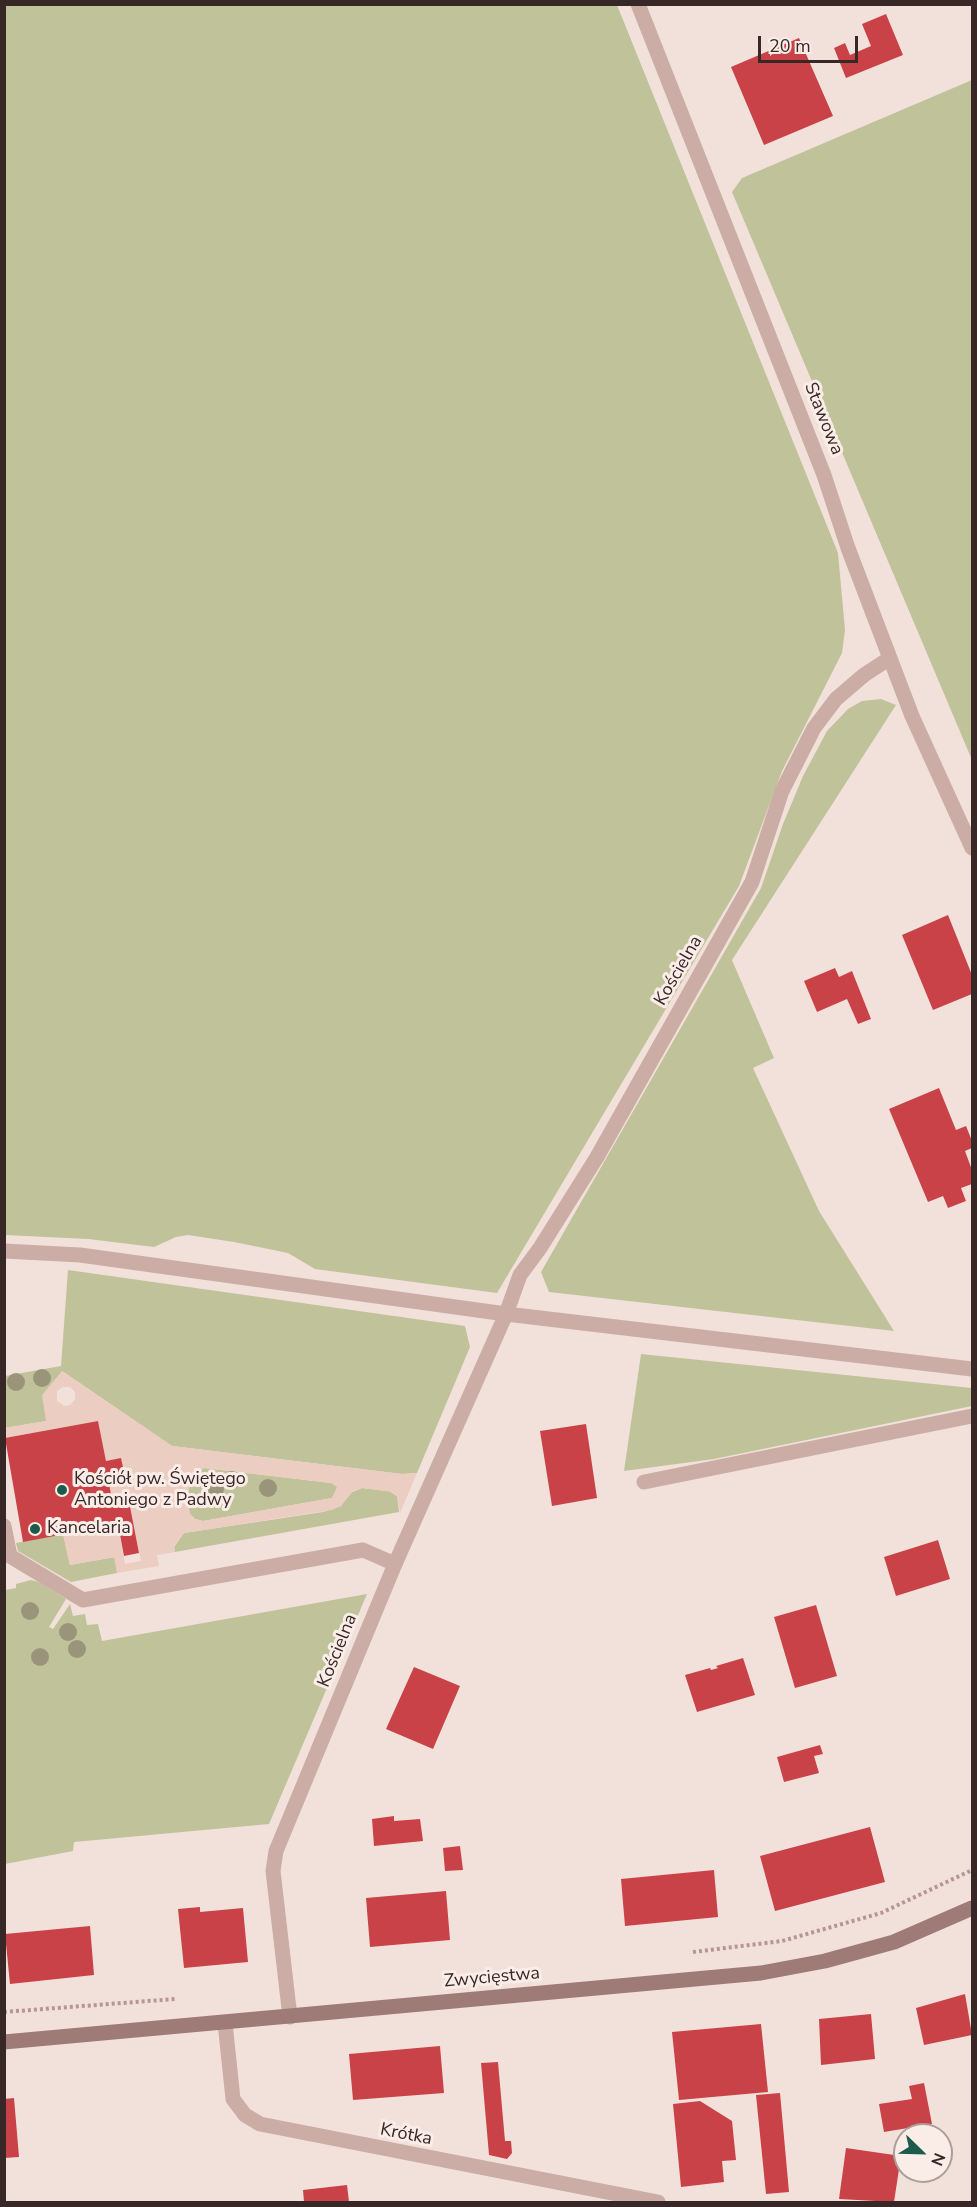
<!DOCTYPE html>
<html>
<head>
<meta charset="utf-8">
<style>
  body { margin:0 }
  #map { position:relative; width:977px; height:2207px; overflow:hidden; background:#f2e1db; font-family:"Nunito Sans",sans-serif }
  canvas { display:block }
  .frame { position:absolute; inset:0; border:6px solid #372827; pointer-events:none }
  .north { position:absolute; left:893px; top:2123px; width:60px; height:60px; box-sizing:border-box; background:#faece7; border:2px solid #ac9e9a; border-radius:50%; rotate:113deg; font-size:16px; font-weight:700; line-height:24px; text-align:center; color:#372827 }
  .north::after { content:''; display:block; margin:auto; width:21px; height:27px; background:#1c5a4c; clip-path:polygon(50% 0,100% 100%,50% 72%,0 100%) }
  .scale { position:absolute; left:758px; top:36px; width:100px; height:27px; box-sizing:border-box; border:3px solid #372827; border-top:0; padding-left:8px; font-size:18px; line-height:21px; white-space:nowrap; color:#372827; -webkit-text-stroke:4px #faece7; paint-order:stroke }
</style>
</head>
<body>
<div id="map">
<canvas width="977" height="2207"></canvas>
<div class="frame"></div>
<div class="north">N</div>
<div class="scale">20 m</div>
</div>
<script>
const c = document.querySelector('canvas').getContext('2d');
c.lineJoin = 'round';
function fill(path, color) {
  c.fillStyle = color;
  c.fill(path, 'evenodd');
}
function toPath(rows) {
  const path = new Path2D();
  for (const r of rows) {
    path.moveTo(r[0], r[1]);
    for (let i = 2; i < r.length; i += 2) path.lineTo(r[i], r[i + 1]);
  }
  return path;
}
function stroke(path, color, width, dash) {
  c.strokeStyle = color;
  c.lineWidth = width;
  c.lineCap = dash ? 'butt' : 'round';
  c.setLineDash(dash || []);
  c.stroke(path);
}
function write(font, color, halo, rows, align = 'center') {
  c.font = font + ' "Nunito Sans",sans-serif';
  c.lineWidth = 6;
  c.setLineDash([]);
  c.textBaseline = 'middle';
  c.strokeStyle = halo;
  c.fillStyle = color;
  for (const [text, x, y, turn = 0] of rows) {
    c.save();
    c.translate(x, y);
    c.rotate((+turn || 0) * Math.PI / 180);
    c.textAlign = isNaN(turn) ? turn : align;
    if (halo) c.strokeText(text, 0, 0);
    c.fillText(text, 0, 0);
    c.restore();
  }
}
const green = toPath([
  [5,5,617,5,838,553,845,630,842,653,782,771,739,886,497,1293,315,1269,288,1253,234,1242,188,1235,176,1237,154,1247,88,1239,5,1235],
  [972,80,972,760,732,192,742,178],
  [881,699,896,705,732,960,774,1058,753,1068,819,1211,894,1331,549,1292,541,1272,761,888,783,824,803,776,827,731,848,709,862,701],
  [68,1270,465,1326,470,1347,417,1473,402,1474,172,1446,62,1371,46,1421,5,1428,5,1376,61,1366],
  [641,1354,972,1388,972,1406,714,1459,624,1471],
  [204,1468,331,1483,338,1487,332,1498,203,1521,195,1519,190,1514,187,1499,191,1478],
  [362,1488,389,1491,397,1496,399,1512,175,1552,174,1547,184,1533,323,1512,341,1506,350,1493],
  [63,1534,70,1565,115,1557,117,1573,71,1582,18,1551,16,1543],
  [31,1580,39,1582,66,1599,49,1627,53,1629,70,1604,73,1616,85,1614,87,1625,98,1624,102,1641,367,1594,269,1824,74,1842,73,1851,5,1864,5,1590,16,1588,16,1584]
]);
const plaza = toPath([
  [62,1371,172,1446,402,1474,417,1473,400,1513,397,1496,392,1492,362,1488,353,1491,341,1506,332,1510,184,1533,174,1546,175,1552,157,1555,159,1566,117,1573,114,1557,70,1565,63,1534,118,1524,125,1564,141,1561,128,1496,112,1499,109,1484,126,1481,121,1459,106,1461,98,1421,5,1438,4,1428,46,1421,42,1395],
  [63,1387,70,1387,75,1392,75,1399,70,1405,65,1406,57,1401,57,1391],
  [204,1468,331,1483,337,1487,332,1498,203,1521,195,1519,190,1514,187,1499,191,1478]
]);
const building = toPath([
  [886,14,903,55,846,78,834,48,845,43,850,55,871,46,862,24],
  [799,38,833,116,764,145,731,67],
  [948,915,972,975,972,994,933,1010,902,935],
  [835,968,839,977,852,971,871,1019,858,1024,847,999,817,1012,804,981],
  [939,1088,956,1130,966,1126,972,1141,972,1148,965,1151,972,1170,972,1184,961,1188,966,1201,948,1208,943,1196,928,1202,889,1109],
  [98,1421,106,1461,121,1458,126,1481,109,1484,112,1499,128,1496,139,1553,124,1556,118,1524,23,1542,5,1438],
  [586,1424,597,1498,552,1506,540,1431],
  [938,1540,950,1579,896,1596,884,1557],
  [816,1605,837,1676,795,1688,774,1617],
  [743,1658,755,1695,697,1712,685,1675,710,1668,711,1670,718,1668,716,1666],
  [414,1667,460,1686,433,1749,386,1729],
  [820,1745,823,1754,814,1756,819,1773,784,1782,777,1757],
  [394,1816,394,1821,420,1819,423,1841,374,1846,372,1819],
  [870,1827,885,1882,775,1911,760,1856],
  [460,1846,463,1870,445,1871,443,1848],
  [714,1870,718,1917,625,1926,621,1879],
  [446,1891,450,1940,370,1947,366,1898],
  [200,1907,200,1912,243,1908,248,1962,184,1968,178,1909],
  [90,1926,94,1975,10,1984,5,1934],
  [965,1994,972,2035,924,2045,916,2008],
  [871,2014,875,2059,821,2065,819,2019],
  [761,2024,768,2092,679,2100,672,2032],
  [440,2046,444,2093,353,2100,349,2054],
  [498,2062,505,2141,511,2141,512,2153,507,2159,489,2155,481,2063],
  [924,2083,932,2124,884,2132,879,2104,912,2099,909,2086],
  [780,2093,789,2192,766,2194,756,2095],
  [14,2098,19,2157,4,2158,4,2099],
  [700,2101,732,2121,736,2160,722,2161,724,2182,681,2187,673,2104],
  [846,2148,901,2156,894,2202,839,2199],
  [347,2185,349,2202,304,2202,303,2190]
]);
const path = toPath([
  [693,1952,782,1941,881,1913,972,1870],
  [4,2012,175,1999]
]);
const lane = toPath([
  [644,1482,972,1416],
  [4,1526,10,1556,83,1600,363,1550,395,1564]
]);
const street = toPath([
  [638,4,824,475,848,548,912,716,972,848],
  [4,1251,80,1255,506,1314,972,1369],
  [290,2017,273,1871,276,1851,395,1564,506,1314,520,1275,540,1248,597,1157,752,882,782,791,814,728,836,699,864,675,890,658],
  [225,2023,233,2099,245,2115,260,2124,658,2202]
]);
const secondary = toPath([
  [4,2042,761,1973,825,1961,894,1942,972,1908]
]);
const trees = [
  [42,1378],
  [16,1382],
  [232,1480],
  [268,1488],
  [215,1489],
  [30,1611],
  [68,1632],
  [77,1649],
  [40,1657]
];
const markers = [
  [62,1490,6,"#1c5a4c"],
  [35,1529,6,"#1c5a4c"]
];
const streetNames = [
  ["Stawowa",823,419,68],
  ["Kościelna",679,971,-60],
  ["Kościelna",338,1651,-68],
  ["Zwycięstwa",492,1978,-5],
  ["Krótka",406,2135,11]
];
const poiNames = [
  ["Kościół pw. Świętego",74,1480],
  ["Antoniego z Padwy",74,1501],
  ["Kancelaria",47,1529]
];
fill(green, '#c0c29a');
fill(plaza, '#ebcdc1');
fill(building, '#c94248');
stroke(path, '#b79691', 4, [3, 3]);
stroke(lane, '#cbada6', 15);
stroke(street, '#cbada6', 15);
stroke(secondary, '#9f7b78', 15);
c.fillStyle = '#9a957a';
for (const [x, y] of trees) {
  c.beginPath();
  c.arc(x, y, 9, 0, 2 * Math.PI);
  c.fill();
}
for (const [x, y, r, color] of markers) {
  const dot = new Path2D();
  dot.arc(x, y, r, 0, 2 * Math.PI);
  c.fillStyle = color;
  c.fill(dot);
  stroke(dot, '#faece7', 2);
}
write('18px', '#372827', '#faece7', streetNames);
write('18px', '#372827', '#faece7', poiNames, 'left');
</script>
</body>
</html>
